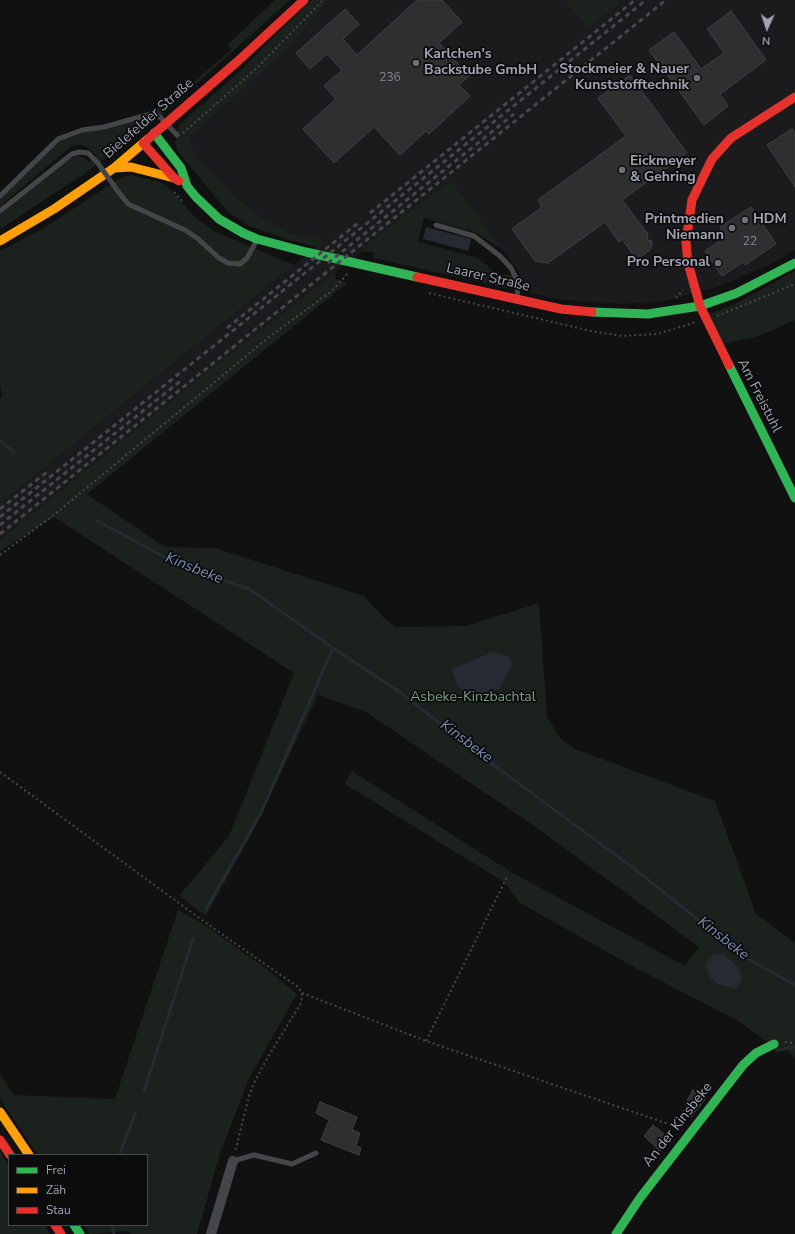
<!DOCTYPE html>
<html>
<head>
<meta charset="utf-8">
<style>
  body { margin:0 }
  #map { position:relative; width:795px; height:1234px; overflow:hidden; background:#111; font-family:"Nunito Sans",sans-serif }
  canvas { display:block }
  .legend { position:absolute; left:8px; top:1154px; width:140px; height:72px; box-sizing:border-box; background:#0c0c0d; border:1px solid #48494f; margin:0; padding:5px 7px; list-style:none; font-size:12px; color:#a1a4b3 }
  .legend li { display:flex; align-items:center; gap:8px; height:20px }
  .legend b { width:20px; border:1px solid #48494f }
  .north { position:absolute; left:747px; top:8px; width:40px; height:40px; -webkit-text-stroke:3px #0c0c0d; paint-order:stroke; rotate:183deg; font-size:11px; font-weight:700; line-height:16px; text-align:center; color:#a1a4b3 }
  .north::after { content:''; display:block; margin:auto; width:14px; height:18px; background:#a1a4b3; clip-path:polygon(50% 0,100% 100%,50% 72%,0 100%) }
</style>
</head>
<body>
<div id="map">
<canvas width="795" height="1234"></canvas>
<ul class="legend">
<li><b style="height:5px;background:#30b455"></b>Frei</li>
<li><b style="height:5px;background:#ff9f0a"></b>Zäh</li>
<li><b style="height:5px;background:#e5322d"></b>Stau</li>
</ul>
<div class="north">N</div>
</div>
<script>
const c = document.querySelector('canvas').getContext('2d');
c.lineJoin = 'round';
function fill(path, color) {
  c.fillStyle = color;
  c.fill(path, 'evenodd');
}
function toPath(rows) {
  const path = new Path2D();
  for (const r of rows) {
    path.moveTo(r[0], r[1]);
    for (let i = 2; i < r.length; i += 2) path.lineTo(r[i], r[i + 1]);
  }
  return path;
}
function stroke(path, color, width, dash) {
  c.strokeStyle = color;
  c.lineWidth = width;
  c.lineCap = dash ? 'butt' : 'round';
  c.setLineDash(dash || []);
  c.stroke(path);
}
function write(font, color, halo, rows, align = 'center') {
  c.font = font + ' "Nunito Sans",sans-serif';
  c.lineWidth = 3.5;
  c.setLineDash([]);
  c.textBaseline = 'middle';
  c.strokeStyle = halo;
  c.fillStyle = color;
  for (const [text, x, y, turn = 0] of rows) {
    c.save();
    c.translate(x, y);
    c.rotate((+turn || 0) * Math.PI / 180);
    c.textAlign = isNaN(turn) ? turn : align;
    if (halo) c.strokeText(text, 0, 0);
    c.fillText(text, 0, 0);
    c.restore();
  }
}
const built = toPath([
  [329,0,563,0,589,28,624,0,795,0,795,250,771,264,718,287,661,302,621,304,562,300,520,291,522,276,451,180,371,241,362,251,329,278,201,377,0,540,0,504,325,240,288,232,262,218,237,198,197,160,189,142,192,135,288,49]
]);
const green = toPath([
  [275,0,290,0,146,129,84,174,0,229,0,214,66,161,78,156,85,158,89,162,97,156,84,145,73,145,0,206,0,198,59,140,77,133,144,118,174,98,231,50,228,44],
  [311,0,329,0,288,49,192,135,189,142,198,160,237,198,262,218,288,232,325,240,317,247,285,239,249,226,228,212,178,152,175,143,179,125,243,68],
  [563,0,624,0,589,28],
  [131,175,160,182,169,188,194,216,212,230,294,265,0,504,0,397,2,397,0,386,0,251,44,228,120,178],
  [451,180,503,250,475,232,424,218,418,242,478,258,497,274,522,276,520,291,373,258,374,252,362,251,371,241],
  [795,271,795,320,759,336,723,344,709,314,733,305],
  [335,273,336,279,347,283,87,494,165,547,215,548,364,596,383,617,396,627,466,626,539,603,547,717,561,739,575,749,715,801,756,914,795,943,795,1058,785,1048,778,1048,775,1052,769,1043,738,1021,636,968,520,903,504,882,345,784,352,771,511,872,685,966,699,947,540,830,366,712,318,695,253,831,206,916,179,896,229,836,294,673,54,517,0,551,0,540,201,377],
  [178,910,202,923,264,967,297,994,249,1078,220,1154,197,1234,131,1234,129,1231,89,1234,84,1225,147,1225,147,1155,38,1155,0,1099,0,1074,14,1095,115,1099],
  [0,1151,9,1166,9,1225,45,1225,50,1234,0,1234]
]);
const water = toPath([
  [426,227,471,239,468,251,423,239],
  [493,652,509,656,512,665,499,689,483,694,464,692,456,683,452,669],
  [714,954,723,954,738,967,742,979,735,989,718,984,710,977,705,964]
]);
const stream = toPath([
  [0,441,14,452],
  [96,520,177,564,251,590,333,648,401,693,495,766,632,867,746,958,795,985],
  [206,909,261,813,333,648],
  [777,1050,794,1047],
  [144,1091,193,939],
  [119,1155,136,1112],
  [112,1225,114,1234]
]);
const building = toPath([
  [417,0,442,0,462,22,439,43,469,76,459,85,470,96,429,134,426,131,400,155,374,127,334,163,303,129,336,99,324,86,342,70,327,54,310,69,296,53,345,9,359,24,343,39,357,55,417,0],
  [731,11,766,60,720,94,728,106,704,125,649,50,674,32,701,69,724,53,707,29,731,11],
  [630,75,687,153,622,200,648,234,647,240,652,241,651,249,637,260,622,239,619,242,605,222,548,263,535,261,512,229,542,207,538,200,626,136,598,98,630,75],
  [792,129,795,133,795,187,767,145,792,129],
  [751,207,776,244,745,265,743,262,722,276,705,251,726,237,720,227,751,207],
  [693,1090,706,1098,691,1117,683,1112,687,1105,685,1104,693,1090],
  [320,1102,357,1117,352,1130,360,1133,356,1146,361,1148,359,1155,321,1140,329,1120,316,1113,320,1102],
  [653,1125,670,1139,660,1151,644,1136,653,1125]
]);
const path = toPath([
  [183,133,258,67,323,0],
  [174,192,183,202],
  [429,293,591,331,622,336,657,334,696,322],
  [676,298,683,290],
  [717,316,795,284],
  [0,555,55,514,274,333,332,291,347,274],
  [0,772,213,928,298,987,302,993,301,1003,265,1062,254,1083,249,1096,235,1152],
  [302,993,426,1041,680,1128],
  [426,1041,508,875],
  [785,1042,795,1043]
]);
const lane = toPath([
  [117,190,128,204,185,230,197,238,219,258,228,263,240,264,247,258,257,240],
  [0,196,58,139,82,130,104,127,154,113,160,117,177,135],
  [0,211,72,154,80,152,88,153,97,162],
  [436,225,474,236,500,256,511,268,518,282,517,298],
  [233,1161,254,1155,292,1164,316,1153]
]);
const street = toPath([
  [211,1234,233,1161]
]);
const fast = toPath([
  [154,133,181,168,187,186,196,197,219,219,243,233,257,239,306,252,417,277],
  [592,312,648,314,700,306,737,293,795,263],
  [729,365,795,498],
  [74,1225,80,1234],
  [616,1234,640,1198,743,1065,756,1053,774,1044]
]);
const slow = toPath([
  [114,168,131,167,174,178],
  [0,241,54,209,114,168,148,139],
  [0,1112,29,1155]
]);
const jam = toPath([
  [148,139,238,61,304,0],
  [143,143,174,178,179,181],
  [417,277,561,309,592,312],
  [729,365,700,306,688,263,686,242,692,200,712,159,731,138,795,97],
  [0,1140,10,1155],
  [55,1225,61,1234]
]);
const rail = toPath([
  [370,213,635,0],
  [328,263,514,114],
  [227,328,358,223],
  [0,509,47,472],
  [0,517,646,0],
  [0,525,183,379],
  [0,534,666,0]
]);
const laneBridge = toPath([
  [97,162,117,190]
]);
const markers = [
  [416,63,4,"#6f717a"],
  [697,78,4,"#6f717a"],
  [622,170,4,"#6f717a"],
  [745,220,4,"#6f717a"],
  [732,228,4,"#6f717a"],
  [718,263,4,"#6f717a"]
];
const numberNames = [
  ["236",390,78],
  ["22",750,242]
];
const poiNames = [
  ["Karlchen's",424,55],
  ["Backstube GmbH",424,71],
  ["Stockmeier & Nauer",689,70,"right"],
  ["Kunststofftechnik",689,86,"right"],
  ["Eickmeyer",630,162],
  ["& Gehring",630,178],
  ["Printmedien",724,220,"right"],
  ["Niemann",724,236,"right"],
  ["HDM",753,220],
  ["Pro Personal",710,263,"right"]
];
const streetNames = [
  ["Bielefelder Straße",149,119,-41],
  ["Laarer Straße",488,278,13],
  ["Am Freistuhl",759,396,63],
  ["An der Kinsbeke",678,1125,-52]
];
const parkNames = [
  ["Asbeke-Kinzbachtal",473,698]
];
const waterNames = [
  ["Kinsbeke",194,569,22],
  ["Kinsbeke",466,742,37],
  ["Kinsbeke",723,939,38]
];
fill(built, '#1b1b1d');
fill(green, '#1b221d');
fill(water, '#252a33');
stroke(stream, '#252a33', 3);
fill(building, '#2f2f30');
stroke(building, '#404045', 1);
stroke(path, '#47474c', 2, [2, 3]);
stroke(lane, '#45464a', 5);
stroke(street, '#45464a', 10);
stroke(fast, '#30b455', 9);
stroke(slow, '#ff9f0a', 9);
stroke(jam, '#e5322d', 9);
stroke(rail, '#46464b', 3, [5, 4]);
stroke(laneBridge, '#45464a', 5);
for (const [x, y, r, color] of markers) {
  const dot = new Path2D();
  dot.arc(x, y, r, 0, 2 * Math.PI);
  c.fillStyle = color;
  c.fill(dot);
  stroke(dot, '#0c0c0d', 1.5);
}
write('12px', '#848792', null, numberNames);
write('bold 14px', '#a1a4b3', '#0c0c0d', poiNames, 'left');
write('14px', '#a1a4b3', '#0c0c0d', streetNames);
write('14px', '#789f80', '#0c0c0d', parkNames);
write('italic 15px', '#778db0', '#0c0c0d', waterNames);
</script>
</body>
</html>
